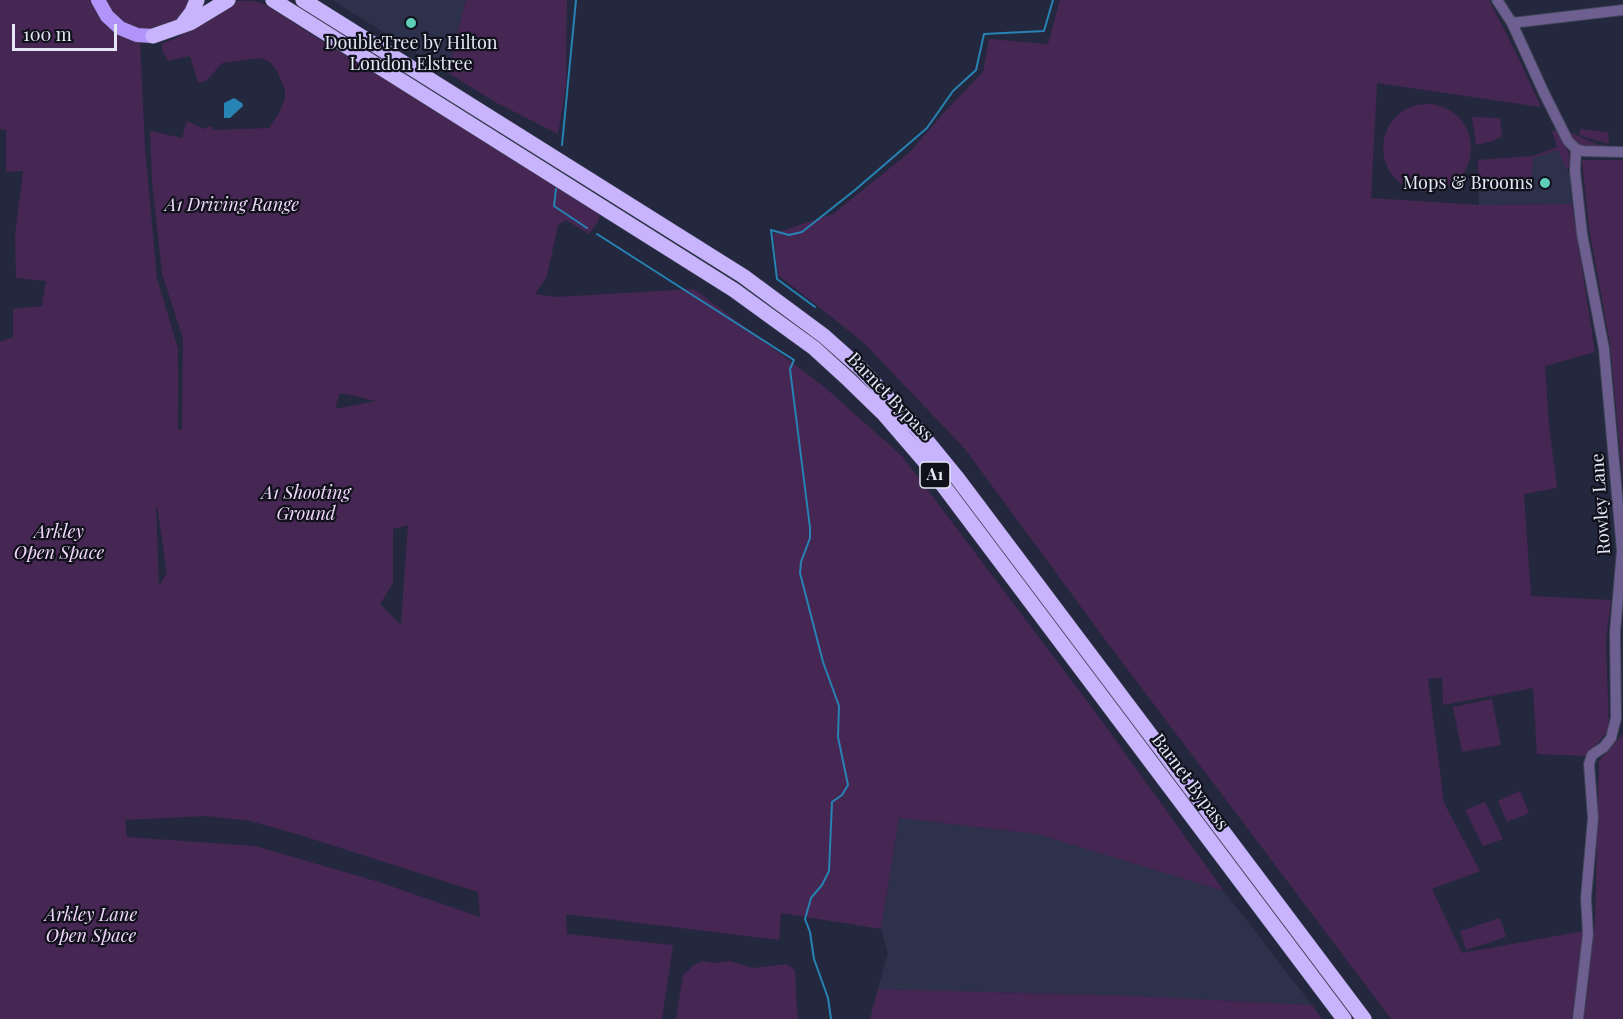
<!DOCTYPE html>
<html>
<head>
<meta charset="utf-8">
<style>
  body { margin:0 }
  #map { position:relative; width:1623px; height:1019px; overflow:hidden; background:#24283e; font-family:"Playfair Display",serif }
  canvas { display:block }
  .scale { position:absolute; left:12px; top:24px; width:105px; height:27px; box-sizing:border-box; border:3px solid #e4e7f6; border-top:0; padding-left:8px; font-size:18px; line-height:21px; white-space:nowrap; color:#e4e7f6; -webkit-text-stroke:4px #10111b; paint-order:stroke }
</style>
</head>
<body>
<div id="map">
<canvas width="1623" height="1019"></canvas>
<div class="scale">100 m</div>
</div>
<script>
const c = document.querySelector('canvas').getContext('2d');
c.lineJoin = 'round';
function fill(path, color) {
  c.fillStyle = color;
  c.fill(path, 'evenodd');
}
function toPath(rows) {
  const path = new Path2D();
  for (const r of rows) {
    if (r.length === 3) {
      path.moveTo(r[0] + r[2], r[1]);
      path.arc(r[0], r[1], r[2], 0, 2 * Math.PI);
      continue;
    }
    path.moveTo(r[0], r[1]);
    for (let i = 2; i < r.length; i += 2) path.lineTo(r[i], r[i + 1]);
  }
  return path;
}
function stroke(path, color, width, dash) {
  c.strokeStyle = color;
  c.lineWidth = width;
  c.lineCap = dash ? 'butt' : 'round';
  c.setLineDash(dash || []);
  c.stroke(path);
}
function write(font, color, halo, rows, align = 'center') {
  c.font = font + ' "Playfair Display",serif';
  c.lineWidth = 4.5;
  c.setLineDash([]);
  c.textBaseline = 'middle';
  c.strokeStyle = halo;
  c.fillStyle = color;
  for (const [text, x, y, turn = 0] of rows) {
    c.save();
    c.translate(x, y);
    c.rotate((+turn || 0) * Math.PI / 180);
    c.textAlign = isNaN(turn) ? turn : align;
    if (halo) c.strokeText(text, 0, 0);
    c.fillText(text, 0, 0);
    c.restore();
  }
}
const built = toPath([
  [332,0,466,0,447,72],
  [1557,148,1570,175,1572,204,1479,205,1478,160,1533,156],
  [899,818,1037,834,1224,891,1312,1005,1134,996,878,989,888,953,881,929]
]);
const green = toPath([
  [0,0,93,0,140,41,145,148,157,278,178,349,178,430,182,429,183,339,162,273,152,182,150,131,182,138,187,121,204,129,212,126,213,130,269,128,279,113,285,99,285,90,277,71,270,62,261,58,222,63,206,81,198,83,190,56,168,61,162,50,161,44,177,38,232,1,253,1,264,4,330,46,462,125,599,214,599,220,589,234,566,220,558,225,547,276,535,294,555,297,694,289,822,385,902,456,1096,713,1224,891,1037,834,899,818,881,929,781,913,779,940,566,914,567,934,673,945,662,1019,0,1019,0,342,13,337,13,309,42,306,46,281,16,278,15,235,23,171,6,172,6,130,0,129],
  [340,393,346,394,376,401,335,409],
  [157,506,167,573,159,586,156,507],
  [408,525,401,624,400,624,380,604,393,583,393,529],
  [206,816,250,821,300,835,478,892,480,917,379,882,255,846,127,837,125,820],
  [104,0,194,0,179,21,145,32,119,22],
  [466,0,567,0,566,85,558,134,495,102,447,72],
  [1060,0,1489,0,1516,53,1541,107,1377,83,1371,198,1479,205,1572,204,1595,352,1545,366,1549,425,1557,488,1524,494,1531,596,1611,600,1606,641,1609,730,1586,756,1537,754,1533,688,1443,705,1442,678,1428,679,1444,803,1480,871,1432,889,1462,953,1584,931,1574,1019,1391,1019,1101,634,965,449,863,342,778,275,773,234,833,214,910,152,950,106,983,72,989,39,1048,44],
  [1427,148,44],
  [1472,117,1500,118,1502,136,1493,141,1476,145],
  [1580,129,1608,132,1609,144,1579,135],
  [1552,131,1559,131,1569,154,1570,168,1565,167,1558,150,1533,158,1531,188,1479,186,1478,160,1533,156,1557,147],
  [1570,132,1596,144,1608,147,1580,147,1569,134],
  [1582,160,1623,160,1623,481,1610,343,1589,229],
  [1492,699,1501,745,1462,752,1453,707],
  [1623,734,1623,1019,1584,1019,1595,923,1599,761],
  [1520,791,1529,813,1507,822,1498,801],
  [1485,802,1503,839,1483,846,1465,810],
  [1500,918,1506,937,1466,950,1460,931],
  [702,961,714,963,729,961,753,968,786,964,795,970,797,1012,799,1019,676,1019,683,975,694,965],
  [878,989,1134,996,1312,1005,1322,1019,870,1019]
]);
const water = toPath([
  [234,98,242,103,243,106,230,118,224,118,224,103]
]);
const stream = toPath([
  [562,145,576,0],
  [556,189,554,206,587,228],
  [597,234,794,360,790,369,810,528,810,538,801,562,800,573,823,662,839,706,838,737,848,785,842,795,832,802,829,871,822,885,811,898,805,919,810,932,814,959,828,998,831,1019],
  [815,307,777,279,771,230,789,235,802,232,855,190,927,128,953,91,976,70,984,34,1044,31,1053,0]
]);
const minor = toPath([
  [1497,0,1512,23,1544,93,1568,141,1576,149],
  [1512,23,1623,10],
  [1576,149,1575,171,1582,234,1604,349,1622,551,1615,632,1616,718,1611,738,1604,747,1592,755,1589,764,1593,818,1586,898,1588,934,1578,1019],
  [1576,149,1583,151,1623,152]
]);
const major = toPath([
  [98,0,107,16,120,28,137,35,153,36]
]);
const highway = toPath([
  [273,0,734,290,814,348,849,380,884,414,927,464,1344,1019],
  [303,0,743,276,824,336,861,369,918,430,958,479,1364,1019],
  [182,25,192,12,197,0],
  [153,36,190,23,228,0]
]);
const markers = [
  [411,23,6,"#5eceb8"],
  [1545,183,6,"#5eceb8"]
];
const shields = [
  [935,475,30]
];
const shieldNames = [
  ["A1",935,475]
];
const poiNames = [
  ["DoubleTree by Hilton",411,43],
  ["London Elstree",411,64],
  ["Mops & Brooms",1533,183,"right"]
];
const parkNames = [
  ["A1 Driving Range",232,205],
  ["A1 Shooting",306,493],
  ["Ground",306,514],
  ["Arkley",59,532],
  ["Open Space",59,553],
  ["Arkley Lane",91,915],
  ["Open Space",91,936]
];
const streetNames = [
  ["Barnet Bypass",890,397,46],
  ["Rowley Lane",1601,504,-94],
  ["Barnet Bypass",1190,782,53]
];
fill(built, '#2d314c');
fill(green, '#462652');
fill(water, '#2683b4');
stroke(stream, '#2683b4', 2);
stroke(minor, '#3f4358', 12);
stroke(major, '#3f4358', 15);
stroke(highway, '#3f4358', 16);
stroke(minor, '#6d6091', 10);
stroke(major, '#b193f9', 14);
stroke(highway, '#c7b4fd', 15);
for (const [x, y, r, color] of markers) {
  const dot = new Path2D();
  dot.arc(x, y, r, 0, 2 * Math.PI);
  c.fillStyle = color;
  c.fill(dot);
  stroke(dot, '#10111b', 2);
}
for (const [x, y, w] of shields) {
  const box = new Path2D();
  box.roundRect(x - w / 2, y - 13, w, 26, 4.5);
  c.fillStyle = '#10111b';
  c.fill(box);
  stroke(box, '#e4e7f6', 1.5);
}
write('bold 16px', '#e4e7f6', null, shieldNames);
write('18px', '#e4e7f6', '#10111b', poiNames);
write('italic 18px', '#f2d8fd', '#10111b', parkNames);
write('18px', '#e4e7f6', '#10111b', streetNames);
</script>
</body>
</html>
